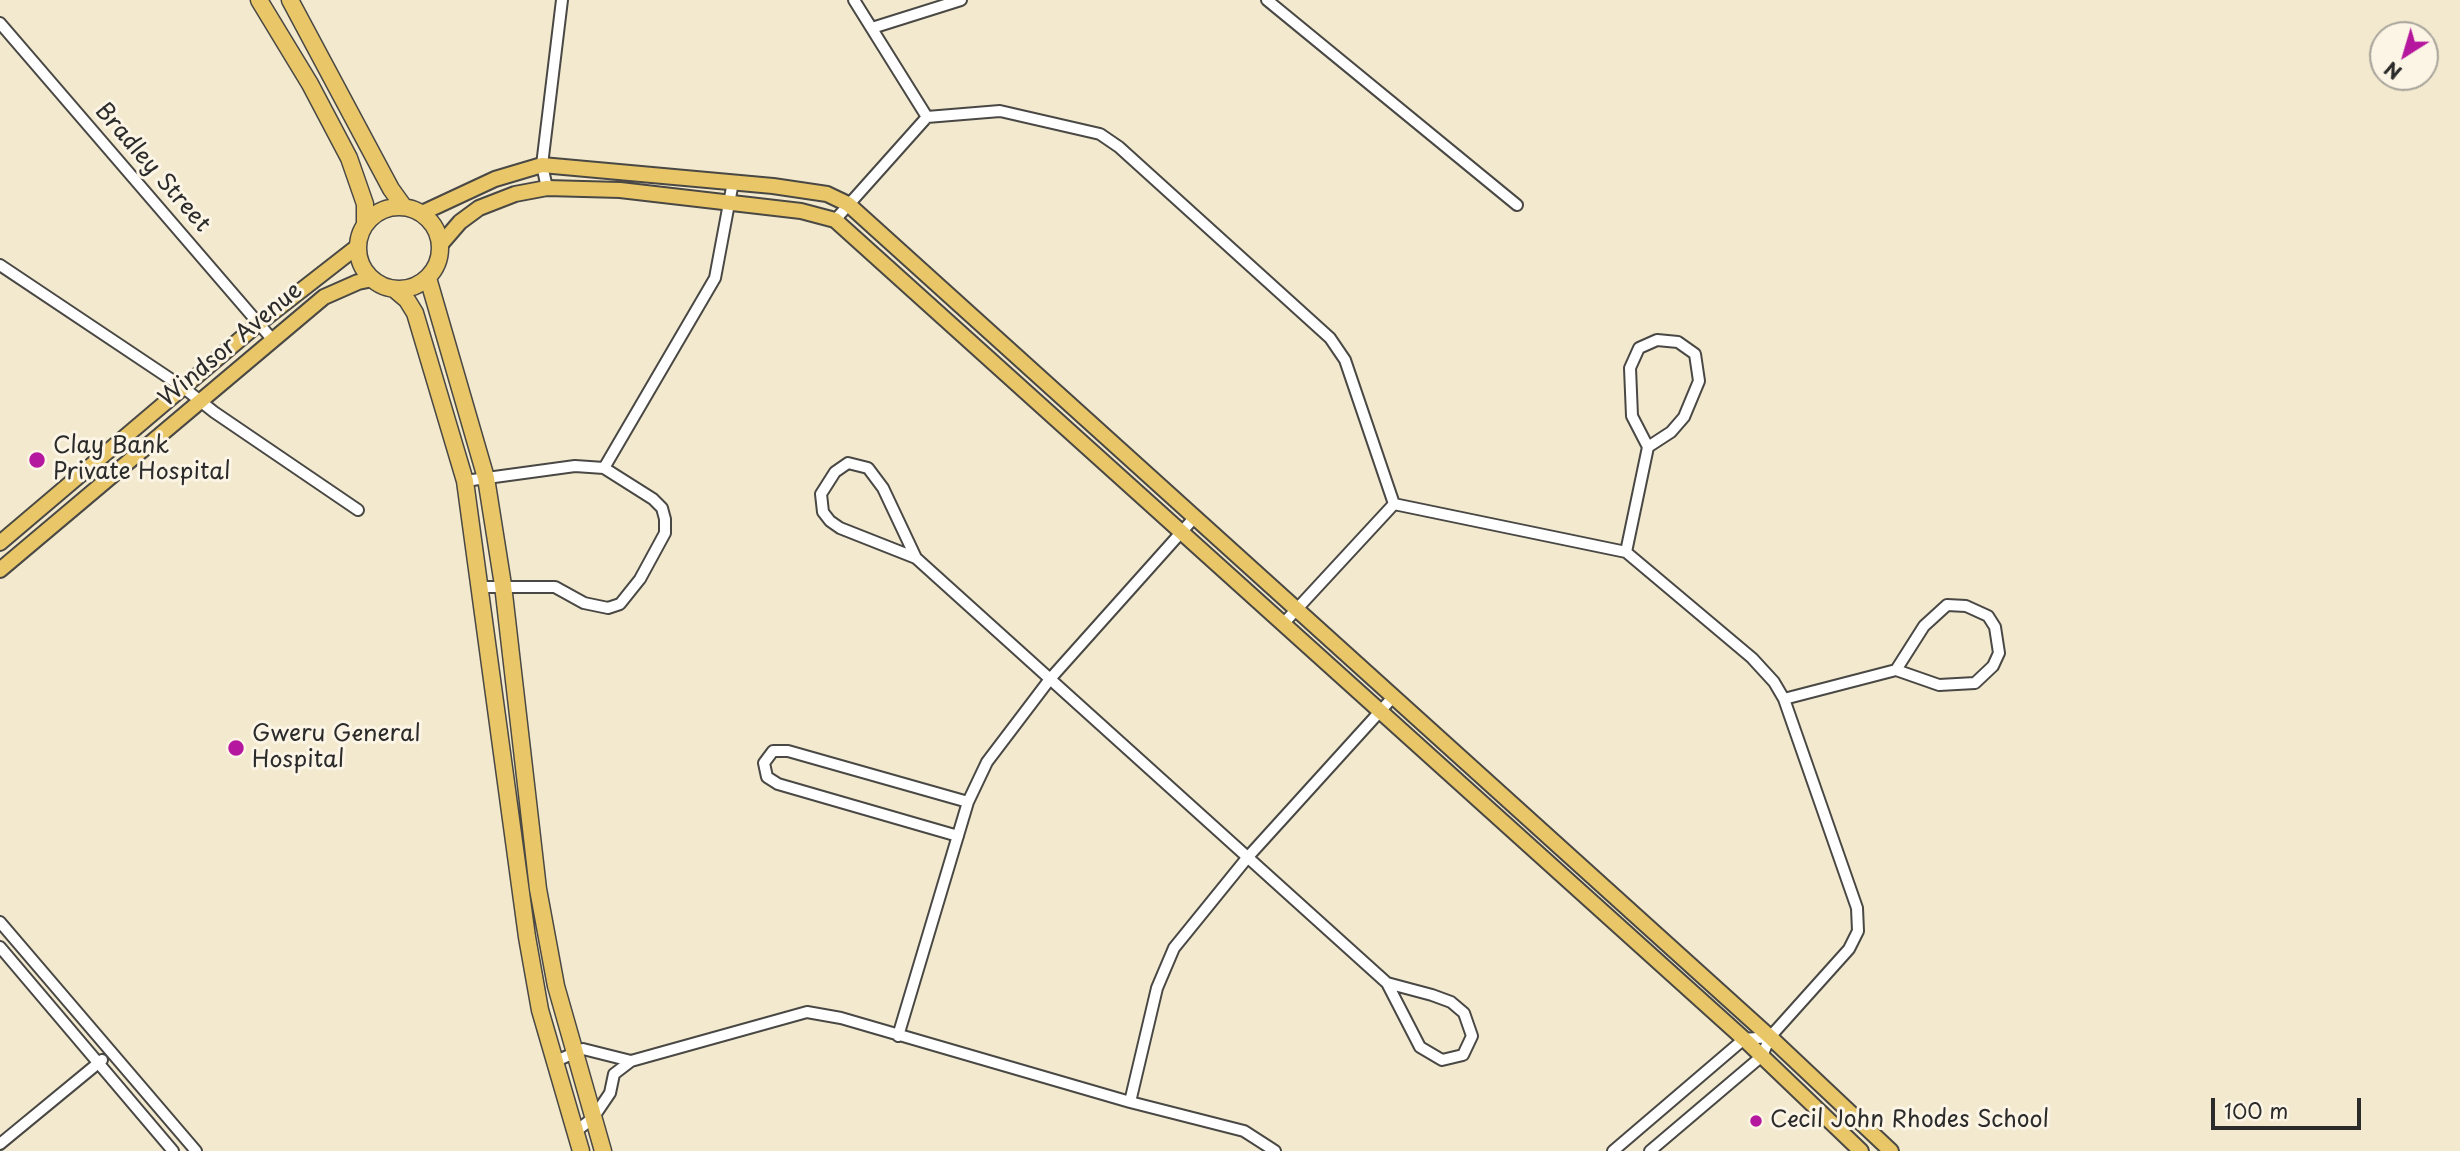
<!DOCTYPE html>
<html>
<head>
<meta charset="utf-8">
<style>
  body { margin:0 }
  #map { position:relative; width:2460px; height:1151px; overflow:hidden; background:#f2e9cf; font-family:"Playpen Sans",sans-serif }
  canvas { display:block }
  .north { position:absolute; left:2369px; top:21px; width:70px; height:70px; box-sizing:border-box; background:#fcf5e5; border:2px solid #a8a49b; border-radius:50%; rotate:217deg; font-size:19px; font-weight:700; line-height:28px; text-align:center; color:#2b2b2b }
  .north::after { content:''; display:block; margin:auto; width:24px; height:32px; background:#b5179e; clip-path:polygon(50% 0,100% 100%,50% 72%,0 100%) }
  .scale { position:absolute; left:2211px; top:1098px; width:150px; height:32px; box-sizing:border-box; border:4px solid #2b2b2b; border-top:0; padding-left:9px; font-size:21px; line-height:24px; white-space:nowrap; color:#2b2b2b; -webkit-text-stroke:5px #fcf5e5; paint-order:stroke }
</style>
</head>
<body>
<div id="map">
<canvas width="2460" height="1151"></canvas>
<div class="north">N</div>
<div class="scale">100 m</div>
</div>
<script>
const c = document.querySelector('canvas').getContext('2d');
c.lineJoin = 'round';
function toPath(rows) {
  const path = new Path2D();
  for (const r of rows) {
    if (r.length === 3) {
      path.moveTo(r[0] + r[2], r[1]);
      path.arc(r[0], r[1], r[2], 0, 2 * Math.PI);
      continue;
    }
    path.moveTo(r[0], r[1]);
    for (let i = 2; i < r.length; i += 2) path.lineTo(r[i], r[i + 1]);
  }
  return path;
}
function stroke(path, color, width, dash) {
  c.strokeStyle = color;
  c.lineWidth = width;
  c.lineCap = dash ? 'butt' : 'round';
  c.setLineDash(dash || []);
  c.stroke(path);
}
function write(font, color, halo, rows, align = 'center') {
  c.font = font + ' "Playpen Sans",sans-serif';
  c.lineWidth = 6;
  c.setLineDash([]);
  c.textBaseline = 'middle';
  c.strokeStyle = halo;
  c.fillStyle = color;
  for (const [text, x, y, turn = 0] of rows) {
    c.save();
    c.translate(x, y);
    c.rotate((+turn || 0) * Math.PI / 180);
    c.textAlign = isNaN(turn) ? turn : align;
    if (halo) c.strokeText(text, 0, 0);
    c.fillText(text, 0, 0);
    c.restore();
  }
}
const minor = toPath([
  [854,0,927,117],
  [1267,0,1517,205],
  [0,23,272,339],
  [872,28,961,0],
  [547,188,542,165,562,0],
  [835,220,927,117,1000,111,1100,134,1119,147,1330,338,1345,360,1394,504],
  [0,265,184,388,214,412,358,510],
  [604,468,715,278,733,182],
  [465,481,575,466,604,468,653,499,662,508,665,519,665,533,640,579,620,604,608,608,584,603,555,587,481,587],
  [1626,552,1648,447,1632,416,1630,368,1639,348,1657,340,1678,342,1695,354,1699,381,1684,417,1671,432,1648,447],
  [916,558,883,488,868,468,848,463,835,472,821,494,823,512,830,521,840,528,916,558,1387,983,1420,1047,1442,1060,1463,1055,1472,1036,1464,1013,1451,1002,1432,995,1387,983],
  [1283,624,1394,504,1626,552,1752,658,1774,682,1784,699,1857,908,1858,931,1849,949,1770,1037,1762,1056,1650,1151],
  [1784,699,1896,670,1924,626,1947,605,1966,606,1988,616,1995,627,1999,653,1993,666,1975,683,1939,685,1896,670],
  [958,836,778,784,767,777,764,763,773,751,788,751,968,802],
  [0,922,196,1151],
  [0,947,173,1151],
  [898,1036,968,802,987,762,1050,679,1194,518],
  [554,1062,583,1049,631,1061],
  [1130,1102,1157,988,1174,948,1247,858,1394,696],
  [575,1132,593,1118,610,1093,614,1074,631,1061,807,1012,841,1018,1130,1102,1244,1131,1275,1151],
  [0,1144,102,1060],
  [1613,1151,1744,1039,1770,1037]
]);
const major = toPath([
  [422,213,495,179,542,165,773,186,827,194,848,204,1770,1037,1891,1151],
  [441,244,460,222,479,208,515,194,547,188,620,190,801,211,835,220,1744,1039,1861,1151],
  [0,543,258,324,358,246],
  [0,570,324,297,358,282,373,279]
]);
const highway = toPath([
  [259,0,310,84,349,158,365,204,365,224],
  [290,0,391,189,404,207],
  [399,248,41],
  [428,278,486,478,503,585,538,889,556,986,603,1151],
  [394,289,407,300,415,313,465,481,527,937,540,1010,581,1151]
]);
const markers = [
  [37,460,9,"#b5179e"],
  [236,748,9,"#b5179e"],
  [1756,1121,7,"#b5179e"]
];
const streetNames = [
  ["Bradley Street",152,168,49],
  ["Windsor Avenue",231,345,-40]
];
const poiNames = [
  ["Clay Bank",53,447],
  ["Private Hospital",53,473],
  ["Gweru General",252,735],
  ["Hospital",252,761],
  ["Cecil John Rhodes School",1770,1121]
];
stroke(minor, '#494844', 14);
stroke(major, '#494844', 18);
stroke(highway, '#494844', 19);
stroke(minor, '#fff', 10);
stroke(major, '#e9c769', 14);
stroke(highway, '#e9c769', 16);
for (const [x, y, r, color] of markers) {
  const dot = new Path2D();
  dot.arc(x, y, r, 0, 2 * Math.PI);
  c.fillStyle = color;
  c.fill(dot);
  stroke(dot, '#fcf5e5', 2.5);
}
write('23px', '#2b2b2b', '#fcf5e5', streetNames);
write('23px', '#2b2b2b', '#fcf5e5', poiNames, 'left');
</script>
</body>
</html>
